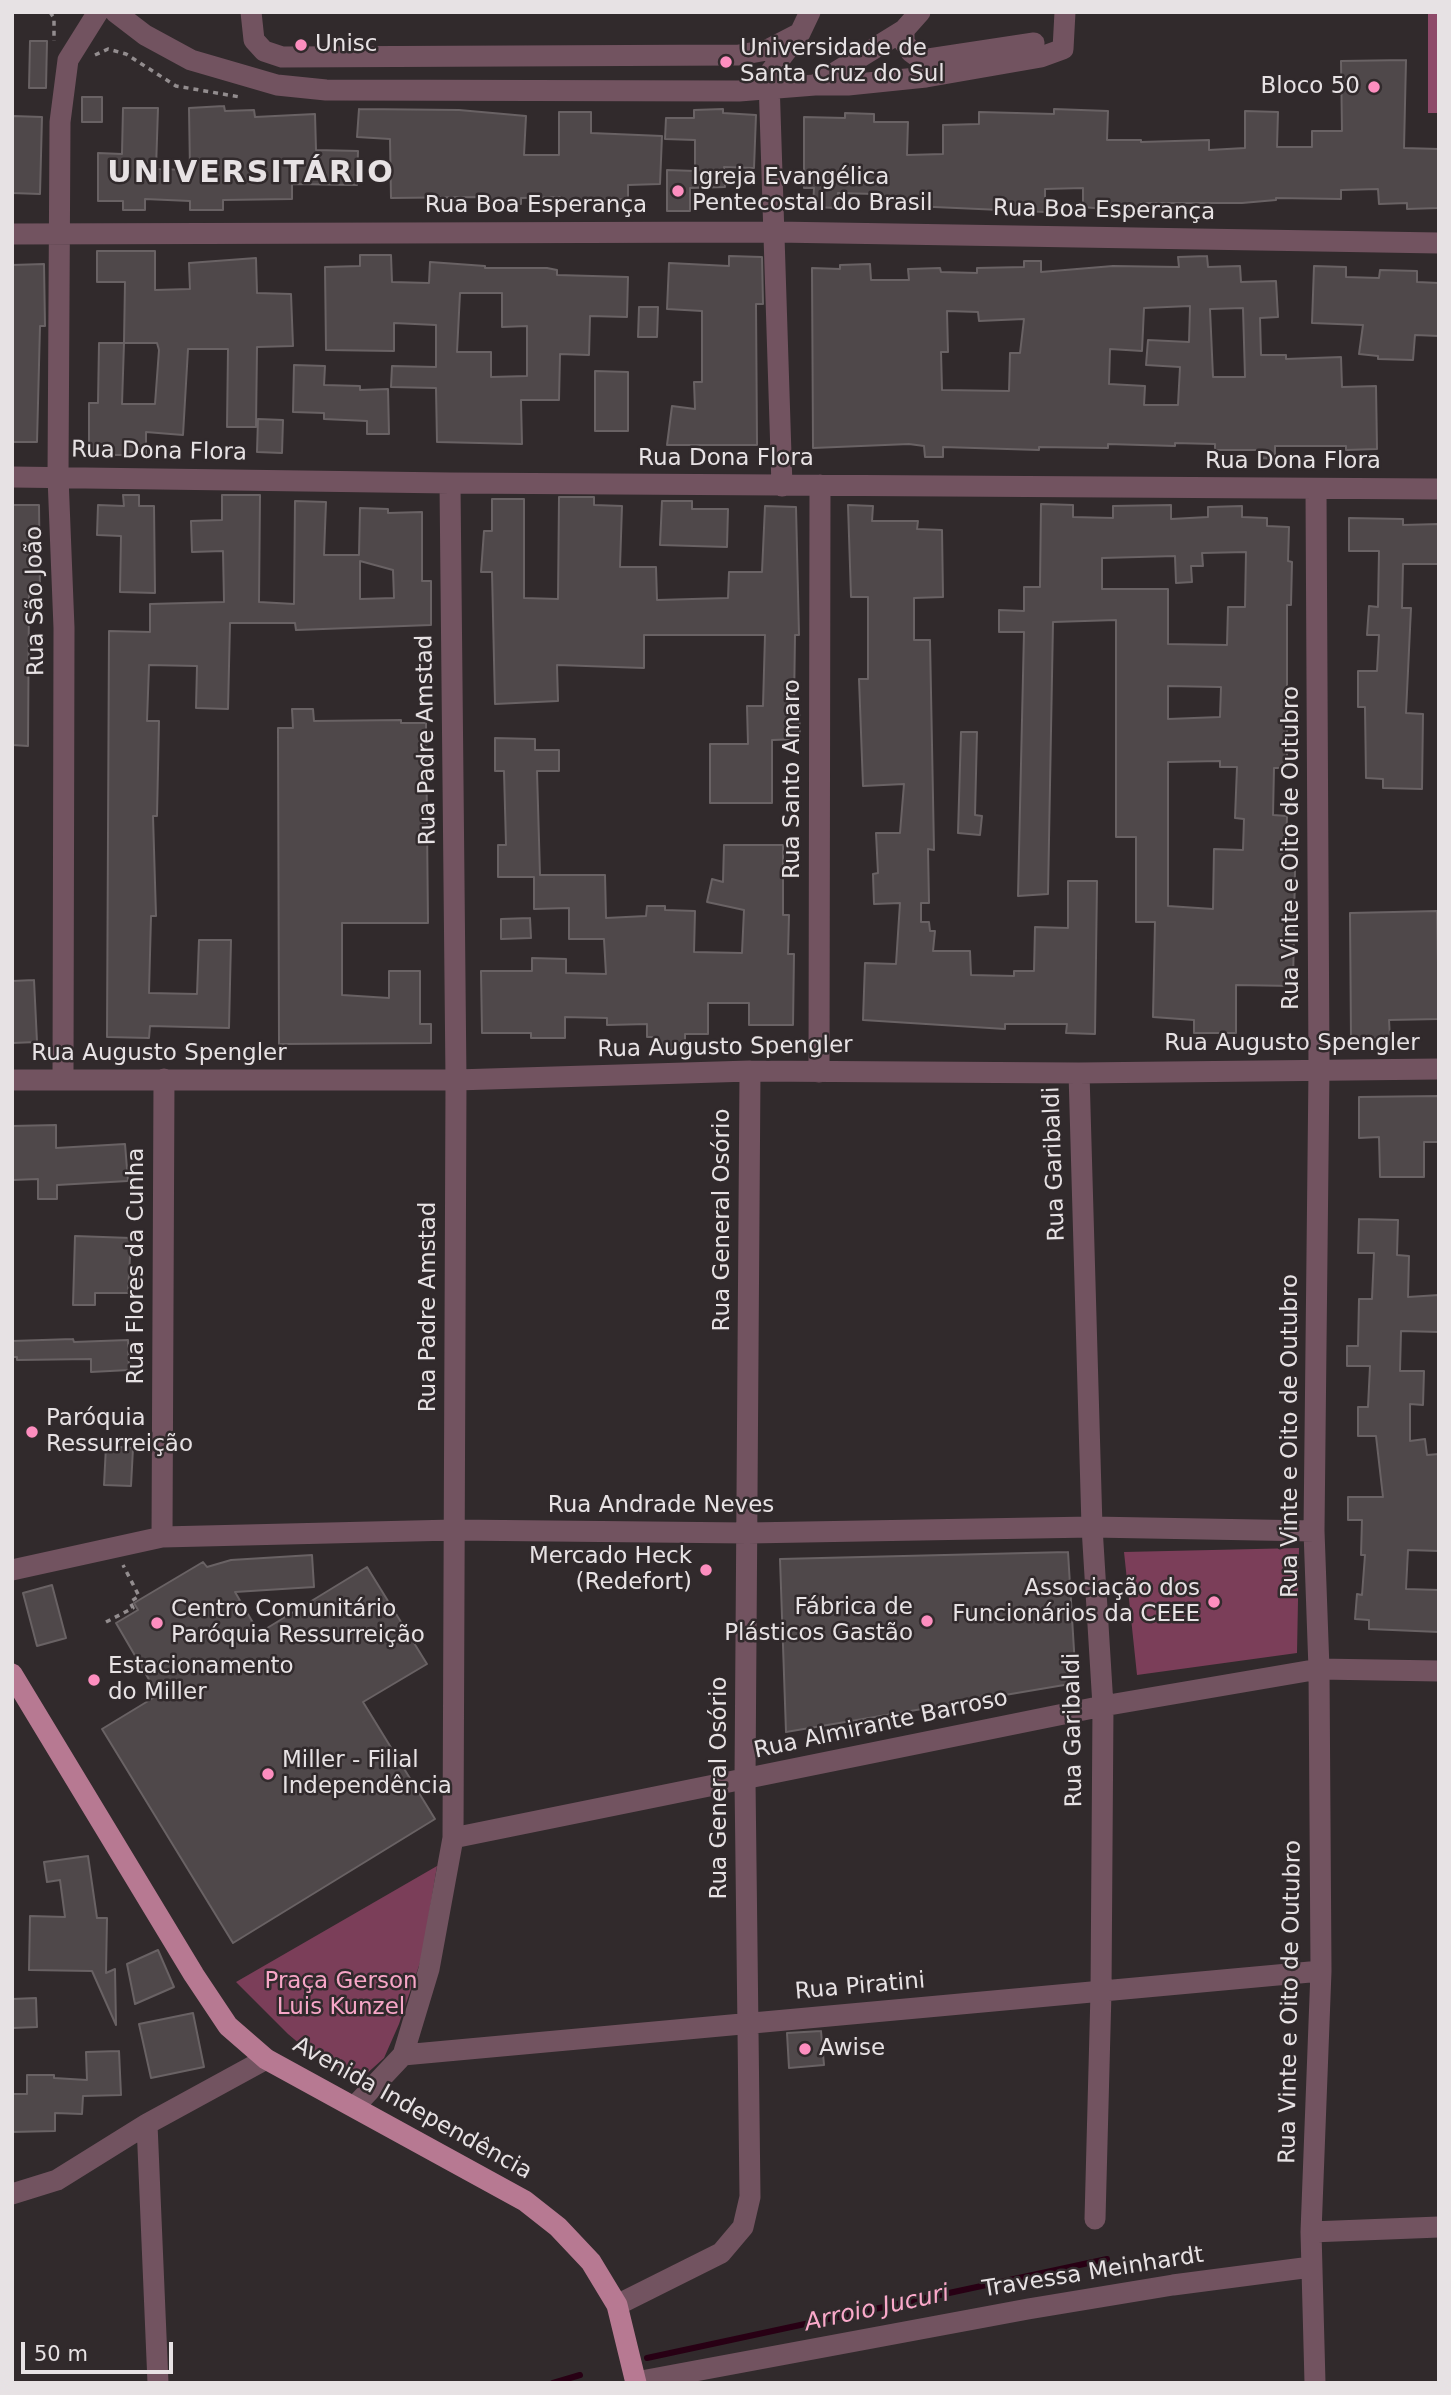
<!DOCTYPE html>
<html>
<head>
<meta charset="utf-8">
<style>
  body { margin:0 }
  #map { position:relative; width:1451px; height:2395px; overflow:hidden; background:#312a2c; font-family:"DejaVu Sans",sans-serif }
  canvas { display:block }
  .frame { position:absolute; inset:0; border:14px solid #e7e2e4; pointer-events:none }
  .scale { position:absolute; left:21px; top:2342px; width:152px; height:32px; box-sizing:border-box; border:4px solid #e7e2e4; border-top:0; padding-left:9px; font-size:21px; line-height:24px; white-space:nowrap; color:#e7e2e4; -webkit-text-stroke:5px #312a2c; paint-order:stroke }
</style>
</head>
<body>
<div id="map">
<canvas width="1451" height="2395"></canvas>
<div class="frame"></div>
<div class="scale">50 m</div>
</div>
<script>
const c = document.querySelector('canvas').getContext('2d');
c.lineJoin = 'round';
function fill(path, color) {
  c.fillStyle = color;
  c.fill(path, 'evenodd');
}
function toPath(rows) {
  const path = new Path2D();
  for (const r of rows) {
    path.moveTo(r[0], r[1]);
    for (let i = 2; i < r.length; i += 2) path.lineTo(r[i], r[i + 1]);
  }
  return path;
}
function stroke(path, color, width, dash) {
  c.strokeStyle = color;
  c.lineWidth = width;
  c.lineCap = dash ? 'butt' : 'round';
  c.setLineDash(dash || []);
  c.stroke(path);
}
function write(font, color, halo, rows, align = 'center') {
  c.font = font + ' "DejaVu Sans",sans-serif';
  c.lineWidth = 5;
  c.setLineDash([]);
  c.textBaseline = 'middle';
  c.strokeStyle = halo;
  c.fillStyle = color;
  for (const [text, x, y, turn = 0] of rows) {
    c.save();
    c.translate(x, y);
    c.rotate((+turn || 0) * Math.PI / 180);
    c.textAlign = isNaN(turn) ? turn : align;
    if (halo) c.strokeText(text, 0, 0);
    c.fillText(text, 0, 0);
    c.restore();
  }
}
const green = toPath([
  [1299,1548,1297,1653,1137,1675,1124,1552],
  [437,1866,422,1957,399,2024,384,2058,363,2077,319,2060,288,2034,236,1982]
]);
const forest = toPath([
  [1428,12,1439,12,1439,113,1428,113]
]);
const stream = toPath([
  [647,2358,1107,2259],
  [553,2383,580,2375]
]);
const building = toPath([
  [30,41,47,41,46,88,29,88,30,41],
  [1406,60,1404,148,1439,149,1439,208,1407,209,1407,203,1379,204,1378,189,1341,190,1341,199,1276,198,1276,200,1242,203,1141,203,1141,210,1114,210,1083,207,1083,188,1045,189,1045,212,912,206,912,201,874,200,874,194,838,193,838,208,813,207,814,188,804,188,804,117,845,118,845,113,874,114,874,122,908,122,907,155,943,154,943,125,979,124,979,112,1054,114,1054,109,1108,111,1107,140,1141,140,1141,142,1209,140,1209,150,1245,148,1245,111,1278,112,1277,147,1312,147,1312,131,1342,131,1341,61,1406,60],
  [82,97,102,97,102,122,82,122,82,97],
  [224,106,225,111,254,110,255,117,315,114,316,150,358,151,357,185,292,184,292,199,223,200,223,210,190,210,190,201,145,199,145,210,123,210,123,201,98,201,98,153,122,154,123,108,158,108,156,169,190,170,189,108,224,106],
  [359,109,459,110,526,116,524,155,559,155,559,112,591,112,591,133,662,136,660,184,628,185,628,199,560,201,560,197,521,198,521,204,479,202,479,197,391,198,390,139,357,137,359,109],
  [723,109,723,113,756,115,754,168,724,167,725,187,690,188,690,211,667,211,667,170,695,171,695,140,665,139,666,118,694,118,694,110,723,109],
  [13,116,42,117,40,194,12,193,13,116],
  [97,251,155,251,155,290,190,289,189,263,256,258,257,293,291,294,293,346,257,347,256,427,227,427,228,349,188,349,183,435,146,432,146,455,89,455,89,403,98,403,99,343,124,343,122,404,155,404,159,350,157,343,124,343,125,282,97,282,97,251],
  [360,255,391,255,392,282,429,283,430,262,485,266,485,268,547,268,557,270,557,275,628,277,627,317,590,316,589,355,560,354,559,400,521,400,522,444,437,442,436,388,391,387,392,366,436,367,436,325,394,323,394,351,326,350,325,267,360,266,360,255],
  [460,293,502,293,502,327,527,326,527,376,491,377,491,352,457,352,460,293],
  [729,256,762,257,763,304,756,304,757,445,667,445,672,406,695,409,694,382,702,382,702,311,667,309,669,263,729,266,729,256],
  [1207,256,1208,267,1240,266,1241,282,1276,281,1278,317,1260,318,1261,355,1286,355,1286,359,1341,357,1342,387,1376,386,1377,449,1346,450,1346,446,1275,446,1275,459,1259,458,1259,450,1215,450,1215,444,1175,443,1175,446,1108,444,1108,448,1039,447,1039,450,943,447,943,457,925,457,924,446,909,444,813,448,812,268,840,269,840,265,870,264,871,280,909,280,908,269,940,268,941,272,977,273,977,268,1024,267,1024,261,1041,261,1041,272,1113,266,1179,267,1178,257,1207,256],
  [1190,306,1189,342,1148,340,1146,365,1180,367,1178,405,1144,405,1145,386,1109,384,1110,349,1142,351,1144,308,1190,306],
  [1243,308,1245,377,1213,377,1210,309,1243,308],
  [947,311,978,312,979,321,1024,319,1020,353,1010,353,1009,391,942,390,941,352,948,352,947,311],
  [44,264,45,326,40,326,37,442,12,442,12,265,44,264],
  [1314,266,1346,267,1346,277,1379,278,1380,270,1417,271,1417,282,1439,283,1439,336,1415,335,1413,360,1378,359,1378,356,1359,354,1363,325,1312,323,1314,266],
  [639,307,658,307,657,337,638,337,639,307],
  [294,365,325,366,324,385,360,386,360,390,388,389,389,434,367,434,367,421,324,419,324,413,293,412,294,365],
  [595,371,628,372,628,431,595,431,595,371],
  [258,419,283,420,282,453,257,452,258,419],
  [123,495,139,495,139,506,154,506,155,593,120,592,121,536,97,535,98,505,124,506,123,495],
  [222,495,260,495,259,602,294,604,295,501,326,502,324,555,359,555,360,508,388,509,388,513,422,512,422,581,431,581,431,625,296,630,295,623,230,623,228,709,196,708,197,666,149,665,147,721,159,721,157,816,153,816,156,916,151,916,149,993,197,994,199,940,231,940,229,1028,150,1026,149,1038,107,1037,109,631,150,632,150,604,224,602,223,551,192,552,191,521,222,520,222,495],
  [360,561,393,570,394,598,360,599,360,561],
  [559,497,594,497,594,505,622,506,620,567,656,567,657,600,728,598,729,572,762,572,765,506,796,507,799,635,795,635,794,705,799,705,800,739,772,740,772,803,710,803,710,744,748,744,747,706,763,706,765,635,644,635,644,668,557,665,558,701,495,704,492,572,481,572,484,531,492,531,492,499,524,499,524,598,558,599,559,497],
  [662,501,692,501,692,509,728,509,727,547,660,545,662,501],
  [1041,504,1073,505,1073,517,1113,518,1113,506,1171,505,1171,519,1208,517,1208,507,1242,506,1242,517,1267,518,1267,526,1289,527,1288,561,1292,562,1291,605,1287,605,1287,768,1274,768,1273,815,1287,816,1285,870,1295,870,1293,986,1236,985,1236,1033,1194,1033,1194,1020,1153,1017,1155,922,1136,922,1136,837,1116,837,1116,620,1053,622,1048,894,1018,896,1024,632,999,632,999,610,1024,611,1024,587,1040,587,1041,504],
  [1246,552,1245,607,1228,607,1227,645,1168,644,1168,589,1102,589,1102,558,1175,556,1176,583,1192,582,1191,566,1203,566,1202,553,1246,552],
  [1168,686,1221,687,1220,717,1168,719,1168,686],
  [1220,761,1220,767,1237,767,1235,818,1244,819,1243,850,1214,849,1213,909,1168,906,1168,762,1220,761],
  [13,505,39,505,40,591,29,592,28,746,12,745,13,505],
  [848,505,873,506,872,521,918,521,917,529,942,530,943,597,914,598,914,640,930,640,934,850,928,849,929,903,921,903,921,922,929,922,930,931,935,931,933,951,970,951,971,975,1014,976,1014,971,1034,971,1035,927,1068,928,1068,881,1097,881,1095,1034,1066,1033,1067,1024,1005,1024,1005,1029,863,1020,865,963,896,964,900,903,874,904,873,874,878,873,876,833,900,833,904,784,863,786,859,679,868,679,868,597,851,597,848,505],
  [1349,518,1403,519,1403,525,1439,524,1439,564,1403,564,1402,608,1411,608,1406,713,1423,714,1422,789,1383,788,1383,779,1366,778,1365,707,1358,707,1358,671,1377,671,1379,635,1367,635,1369,606,1378,607,1379,551,1349,551,1349,518],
  [292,709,313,709,314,721,401,720,401,723,426,723,428,923,342,923,342,995,389,998,389,971,420,971,420,1024,431,1024,431,1043,279,1044,278,728,293,728,292,709],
  [961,732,977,732,975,815,982,816,980,835,958,833,961,732],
  [495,738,535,739,535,750,559,750,559,771,537,771,540,875,605,875,606,918,646,916,647,906,665,906,665,910,695,911,694,952,742,953,744,910,707,902,712,879,723,882,724,845,783,845,783,915,789,915,788,954,794,954,793,1025,749,1025,749,1003,708,1003,708,1034,685,1034,685,1050,656,1050,656,1037,647,1037,647,1024,607,1025,607,1018,565,1017,565,1038,531,1038,531,1033,482,1033,481,971,532,971,532,958,566,959,566,973,606,974,604,939,569,939,569,908,534,909,534,877,498,877,498,845,506,845,504,771,495,771,495,738],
  [1437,911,1439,1019,1389,1020,1390,1038,1351,1039,1350,913,1437,911],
  [530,918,531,938,501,939,501,919,530,918],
  [34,980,37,1042,12,1043,12,981,34,980],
  [1439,1096,1439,1142,1424,1142,1424,1177,1380,1177,1379,1137,1359,1138,1359,1097,1439,1096],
  [56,1125,56,1148,125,1144,128,1181,57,1185,57,1199,38,1199,38,1179,12,1180,12,1126,56,1125],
  [1359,1219,1398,1220,1397,1255,1409,1256,1408,1297,1439,1295,1439,1332,1401,1331,1400,1371,1424,1371,1423,1405,1410,1404,1410,1441,1425,1439,1427,1455,1439,1454,1439,1551,1408,1550,1406,1589,1439,1590,1439,1632,1369,1629,1369,1620,1355,1619,1357,1594,1362,1595,1365,1555,1361,1555,1362,1520,1348,1520,1348,1497,1383,1497,1376,1436,1358,1436,1358,1407,1368,1407,1370,1366,1347,1366,1347,1346,1358,1346,1359,1299,1372,1299,1374,1253,1358,1253,1359,1219],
  [75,1236,131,1238,128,1293,95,1293,95,1305,73,1305,75,1236],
  [73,1339,74,1342,128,1340,129,1370,91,1372,91,1359,17,1360,17,1357,12,1357,12,1341,73,1339],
  [106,1446,133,1448,131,1486,104,1485,106,1446],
  [1068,1552,1076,1683,786,1732,780,1559,1068,1552],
  [312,1555,314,1587,235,1592,259,1633,367,1567,427,1664,363,1702,435,1819,233,1943,102,1729,158,1695,116,1623,138,1610,134,1603,203,1562,207,1567,231,1560,312,1555],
  [52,1585,66,1638,37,1646,23,1593,52,1585],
  [88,1856,97,1918,107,1918,106,1973,115,1969,116,2025,92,1971,29,1970,30,1916,65,1917,60,1880,47,1882,44,1862,88,1856],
  [158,1950,174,1987,135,2004,127,1964,158,1950],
  [36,1998,37,2027,12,2028,12,1999,36,1998],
  [193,2013,204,2067,151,2078,139,2024,193,2013],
  [821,2031,824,2065,789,2068,787,2033,821,2031],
  [119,2051,121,2095,83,2096,82,2114,55,2113,55,2131,12,2132,12,2094,27,2094,27,2075,54,2075,54,2078,87,2080,86,2052,119,2051]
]);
const path = toPath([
  [50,12,54,18,54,41],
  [95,55,108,49,126,54,176,86,240,97],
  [106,1622,133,1608,130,1602,139,1596,123,1565]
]);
const minor = toPath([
  [115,12,145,35,191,60,277,85,326,90,739,91,815,85,904,30,920,12],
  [251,12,254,40,264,51,282,57,739,55,767,50,800,33],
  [904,30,904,42,911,52,922,60,1034,43],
  [815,85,848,85,926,77,1041,57,1063,49,1065,12],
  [12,234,776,232,1439,243],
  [12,477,450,483,1439,489],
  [782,486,769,80,771,71,800,33,810,12],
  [819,1072,820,485],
  [1079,1073,1092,1527,1103,1706,1101,1992,1095,2219],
  [63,1079,64,628,58,477,60,122,68,60,98,12],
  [12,1080,456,1080,750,1071,1079,1073,1439,1069],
  [162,1537,164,1079],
  [12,1570,162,1537,454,1530,748,1533,1092,1527,1314,1531],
  [453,1838,1103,1706,1319,1669,1439,1671],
  [403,2055,1321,1971],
  [355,2106,403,2055,429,1969,453,1838,456,1080,450,483],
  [147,2124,158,2383],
  [12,2194,57,2180,147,2124,266,2059],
  [1311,2232,1439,2227],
  [617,2305,721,2253,743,2227,750,2197,745,1780,750,1071],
  [636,2382,1028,2309,1173,2285,1311,2267],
  [1315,2383,1311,2232,1321,1971,1319,1669,1314,1531,1319,1068,1316,489]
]);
const major = toPath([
  [12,1674,194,1975,228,2026,266,2059,525,2201,558,2227,591,2262,617,2305,636,2383]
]);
const markers = [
  [301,45,7,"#fd8ebf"],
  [726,62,7,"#fd8ebf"],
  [1374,87,7,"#fd8ebf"],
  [678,191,7,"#fd8ebf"],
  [32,1432,7,"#fd8ebf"],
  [706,1570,7,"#fd8ebf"],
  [1214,1602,7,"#fd8ebf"],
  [927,1621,7,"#fd8ebf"],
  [157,1623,7,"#fd8ebf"],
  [94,1680,7,"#fd8ebf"],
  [268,1774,7,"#fd8ebf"],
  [805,2049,7,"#fd8ebf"]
];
const poiNames = [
  ["Unisc",315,45],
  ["Universidade de",740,49],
  ["Santa Cruz do Sul",740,75],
  ["Bloco 50",1360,87,"right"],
  ["Igreja Evangélica",692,178],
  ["Pentecostal do Brasil",692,204],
  ["Paróquia",46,1419],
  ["Ressurreição",46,1445],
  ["Mercado Heck",692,1557,"right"],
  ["(Redefort)",692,1583,"right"],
  ["Associação dos",1200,1589,"right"],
  ["Funcionários da CEEE",1200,1615,"right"],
  ["Fábrica de",913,1608,"right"],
  ["Plásticos Gastão",913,1634,"right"],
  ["Centro Comunitário",171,1610],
  ["Paróquia Ressurreição",171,1636],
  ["Estacionamento",108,1667],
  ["do Miller",108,1693],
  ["Miller - Filial",282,1761],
  ["Independência",282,1787],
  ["Awise",819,2049]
];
const streetNames = [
  ["Rua Boa Esperança",536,206],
  ["Rua Boa Esperança",1104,211,1],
  ["Rua Dona Flora",159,452,1],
  ["Rua Dona Flora",726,459],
  ["Rua Dona Flora",1293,462],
  ["Rua São João",36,601,-91],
  ["Rua Padre Amstad",427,740,-91],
  ["Rua Santo Amaro",793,779,-90],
  ["Rua Vinte e Oito de Outubro",1292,848,-90],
  ["Rua Augusto Spengler",1292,1044],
  ["Rua Augusto Spengler",725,1048,-1],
  ["Rua Augusto Spengler",159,1054],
  ["Rua Garibaldi",1055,1164,-92],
  ["Rua General Osório",723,1220,-90],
  ["Rua Flores da Cunha",137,1266,-90],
  ["Rua Padre Amstad",429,1307,-90],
  ["Rua Vinte e Oito de Outubro",1291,1436,-90],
  ["Rua Andrade Neves",661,1506],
  ["Rua Almirante Barroso",881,1725,-12],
  ["Rua Garibaldi",1074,1730,-91],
  ["Rua General Osório",720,1788,-90],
  ["Rua Piratini",860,1987,-5],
  ["Rua Vinte e Oito de Outubro",1291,2002,-89],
  ["Avenida Independência",412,2109,29],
  ["Travessa Meinhardt",1093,2273,-9]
];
const parkNames = [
  ["Praça Gerson",341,1982],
  ["Luis Kunzel",341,2008]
];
const waterNames = [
  ["Arroio Jucuri",877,2309,-12]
];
const districtNames = [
  ["UNIVERSITÁRIO",251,174]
];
fill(green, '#7b3e59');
fill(forest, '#8e4a69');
stroke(stream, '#280014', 6);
fill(building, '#4f484a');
stroke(building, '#696264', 2);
stroke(path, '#938d8f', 3.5, [5, 5]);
stroke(minor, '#725360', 21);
stroke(major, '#b77992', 21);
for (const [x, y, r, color] of markers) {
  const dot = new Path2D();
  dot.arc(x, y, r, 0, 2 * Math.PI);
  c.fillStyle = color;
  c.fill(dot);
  stroke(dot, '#312a2c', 2.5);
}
write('23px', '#e7e2e4', '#312a2c', poiNames, 'left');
write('23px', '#e7e2e4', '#312a2c', streetNames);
write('23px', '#f7a6c7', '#312a2c', parkNames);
write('italic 24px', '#faa9ca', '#312a2c', waterNames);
c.letterSpacing = '2px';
write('bold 30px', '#e7e2e4', '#312a2c', districtNames);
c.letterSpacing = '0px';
</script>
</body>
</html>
